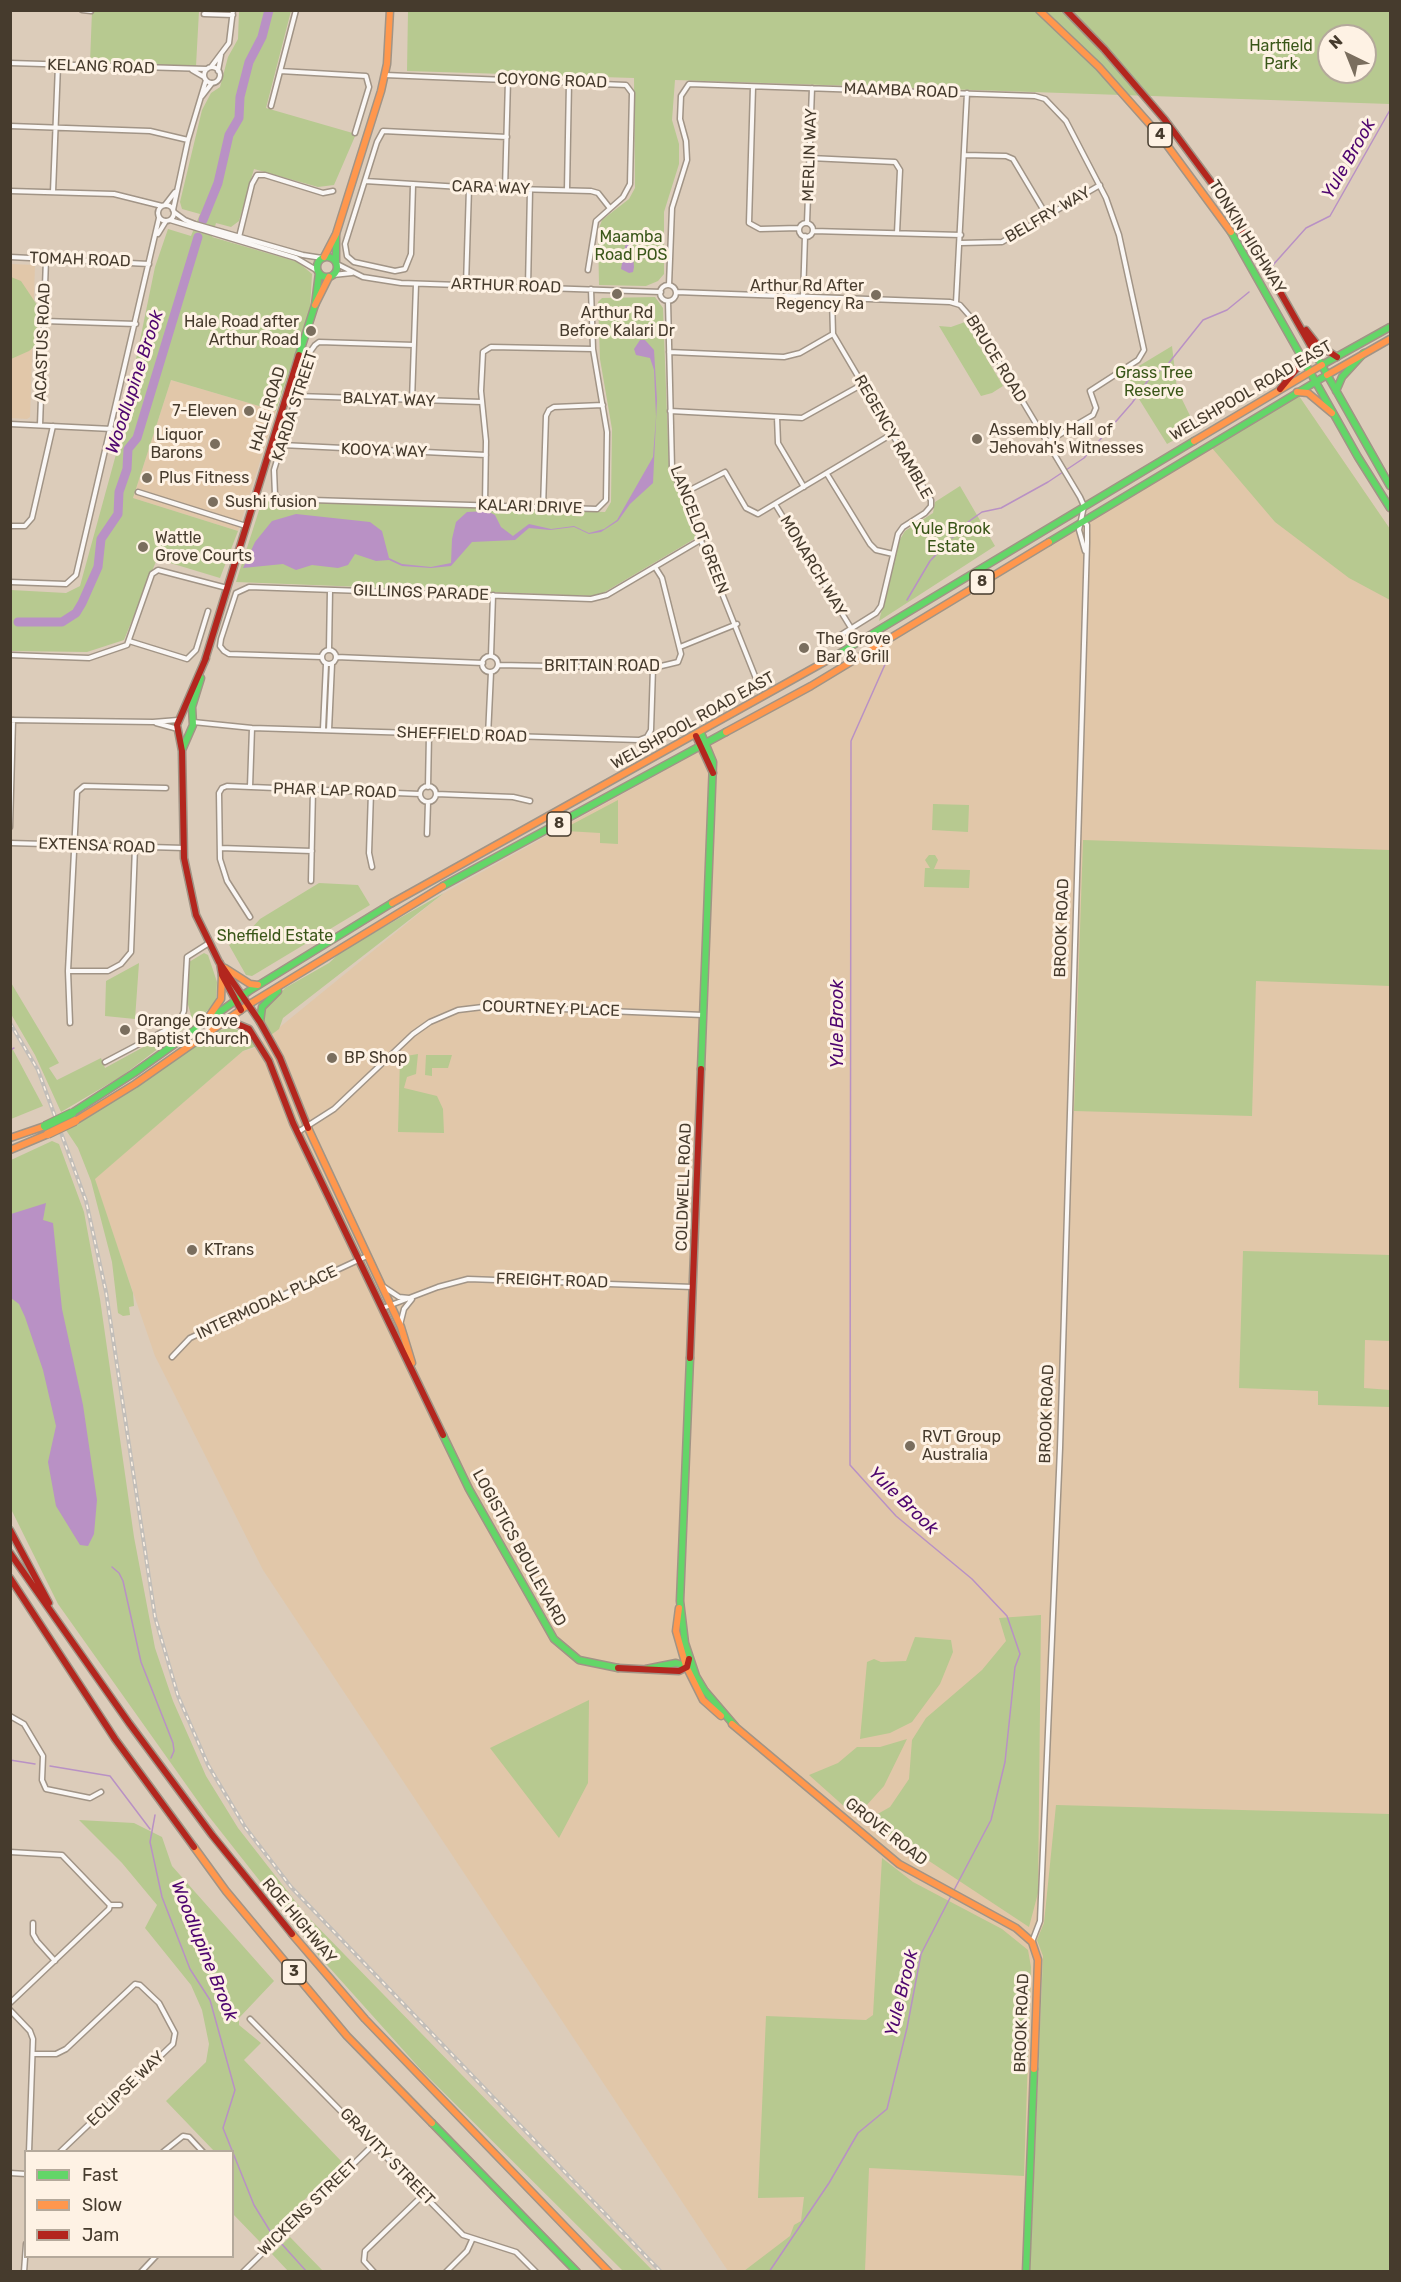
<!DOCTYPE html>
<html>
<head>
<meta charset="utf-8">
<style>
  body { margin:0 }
  #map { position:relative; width:1401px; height:2282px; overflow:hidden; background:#dcccba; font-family:Rubik,sans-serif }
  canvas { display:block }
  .frame { position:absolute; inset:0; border:12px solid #463b2d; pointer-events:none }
  .legend { position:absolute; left:24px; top:2150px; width:210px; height:108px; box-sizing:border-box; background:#fef2e4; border:2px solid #b4a99b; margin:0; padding:8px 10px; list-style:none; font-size:18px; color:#463b2d }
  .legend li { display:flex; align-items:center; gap:12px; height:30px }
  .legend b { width:30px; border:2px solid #b4a99b }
  .north { position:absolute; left:1317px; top:24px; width:60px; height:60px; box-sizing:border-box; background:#fef2e4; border:2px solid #b4a99b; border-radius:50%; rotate:317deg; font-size:16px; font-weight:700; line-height:24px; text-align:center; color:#463b2d }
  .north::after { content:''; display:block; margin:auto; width:21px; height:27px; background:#7a6e5e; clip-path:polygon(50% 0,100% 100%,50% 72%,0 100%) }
</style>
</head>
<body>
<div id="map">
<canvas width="1401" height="2282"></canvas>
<div class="frame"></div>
<ul class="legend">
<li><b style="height:8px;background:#63d668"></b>Fast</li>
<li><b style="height:8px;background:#ff974d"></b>Slow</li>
<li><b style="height:8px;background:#b3261e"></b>Jam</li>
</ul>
<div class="north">N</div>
</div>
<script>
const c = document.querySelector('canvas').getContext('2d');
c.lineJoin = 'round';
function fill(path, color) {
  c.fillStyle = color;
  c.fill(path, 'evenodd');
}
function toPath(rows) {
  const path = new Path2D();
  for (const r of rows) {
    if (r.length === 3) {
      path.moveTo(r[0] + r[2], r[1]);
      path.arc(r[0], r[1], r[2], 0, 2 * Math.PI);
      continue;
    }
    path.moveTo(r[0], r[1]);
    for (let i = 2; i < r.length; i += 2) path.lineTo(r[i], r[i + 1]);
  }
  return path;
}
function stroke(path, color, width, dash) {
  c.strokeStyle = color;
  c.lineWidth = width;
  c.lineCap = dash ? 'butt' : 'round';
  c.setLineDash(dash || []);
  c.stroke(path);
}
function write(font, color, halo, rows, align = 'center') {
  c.font = font + ' Rubik,sans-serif';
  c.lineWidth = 6;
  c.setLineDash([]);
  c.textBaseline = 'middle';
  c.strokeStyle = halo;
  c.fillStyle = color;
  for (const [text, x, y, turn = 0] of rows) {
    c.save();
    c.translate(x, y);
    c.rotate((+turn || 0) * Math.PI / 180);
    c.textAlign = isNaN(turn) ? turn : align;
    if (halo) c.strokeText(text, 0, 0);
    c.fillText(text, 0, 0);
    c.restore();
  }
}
const built = toPath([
  [11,264,35,265,30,417,27,419,11,418],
  [171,380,276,411,238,531,133,498],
  [1299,396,1390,529,1390,2271,728,2271,263,1570,155,1356,94,1179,243,1051,253,1049,444,893,711,745]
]);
const green = toPath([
  [92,11,199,11,196,66,90,63],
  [239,11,291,11,266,108,356,134,334,185,318,187,254,169,239,221,231,227,216,223,212,237,298,262,312,274,310,309,276,411,171,380,133,498,238,531,220,578,157,559,124,640,87,652,11,651,11,590,66,593,80,586,118,447,155,267,168,229,191,236,200,214,182,209,180,202,202,110,211,93,220,87,228,57,238,39],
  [408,11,1390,11,1390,104,675,80,672,120,679,144,679,164,664,212,664,274,658,281,646,286,599,285,598,231,602,220,629,199,635,188,634,78,407,71],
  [1329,36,1365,36,1365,72,1329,72],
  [11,277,21,281,37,305,37,344,29,351,11,359],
  [655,297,663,308,669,469,696,538,603,593,594,596,236,582,262,501,605,512,611,502,612,429,600,359,598,302,602,298],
  [965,322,1003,386,992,393,981,396,939,326,951,327],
  [1172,346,1177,389,1196,428,1167,444,1124,375],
  [1299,396,1390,529,1390,600,1349,578,1275,522,1212,448],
  [960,486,995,546,879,621,899,541,905,531,933,513,935,502],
  [618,800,618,844,600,843,600,833,566,831,567,827],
  [933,804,969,805,968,832,932,830],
  [1083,840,1390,850,1390,986,1256,981,1252,1116,1074,1111],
  [929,855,935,855,938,860,934,869,970,870,969,888,924,887,925,868,930,868,925,860],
  [319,883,358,885,370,905,252,976,246,975,229,945,248,932,260,919],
  [444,893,283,1018,279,1029,271,1035,263,1019,263,1012,285,988,329,963,343,950],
  [204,953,208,955,217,982,216,1001,205,1013,122,1076,61,1112,35,1055,11,1014,10,981,59,1063,49,1068,57,1080,101,1058,105,1068,182,1026,191,1015,187,1001,189,962],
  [139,963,135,1019,105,1016,106,981],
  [231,1028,241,1031,257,1046,243,1051,95,1179,133,1293,134,1306,129,1307,130,1315,123,1316,118,1313,112,1262,91,1181,78,1148,66,1130,190,1048,220,1030],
  [11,1046,43,1106,11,1119,10,1119],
  [418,1054,416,1074,407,1077,404,1088,437,1096,443,1109,444,1133,398,1132,400,1057],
  [426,1055,452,1055,448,1068,432,1068,432,1076,425,1075],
  [52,1141,59,1144,84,1212,100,1299,134,1537,155,1648,173,1701,206,1776,238,1828,306,1915,653,2271,623,2271,423,2072,319,1956,207,1814,58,1604,11,1509,11,1160],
  [1243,1251,1390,1255,1390,1341,1365,1340,1364,1388,1390,1390,1390,1407,1318,1405,1318,1391,1239,1388],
  [1041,1615,1038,1893,1029,1927,867,1820,890,1807,909,1779,912,1740,926,1718,982,1670,1006,1641,999,1618],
  [915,1637,951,1640,953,1652,940,1684,912,1722,890,1733,860,1739,867,1662,874,1659,881,1662,906,1661],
  [589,1700,588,1783,559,1838,490,1748],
  [907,1739,884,1786,856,1817,809,1775,838,1763,857,1747,880,1747],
  [1056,1805,1390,1814,1390,2271,1030,2271,1043,1956,1037,1940,1044,1923],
  [79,1820,134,1823,162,1837,172,1866,274,1981,239,2018,239,2025,261,2043,244,2060,343,2163,260,2242,233,2214,232,2152,214,2151,166,2101,206,2062,209,2044,202,2010,191,1985,145,1928,157,1905,122,1863],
  [882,1858,913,1882,1002,1929,1028,1950,1031,1967,1024,2176,869,2168,865,2271,744,2271,790,2236,794,2225,801,2221,804,2197,758,2198,766,2016,866,2020,873,2015],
  [290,2237,323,2271,288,2271,272,2254]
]);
const water = toPath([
  [631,233,634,267,633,272,629,273,621,269,627,236],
  [640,340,645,340,654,350,657,400,653,483,630,504,618,521,601,532,589,534,574,527,550,530,529,528,515,540,472,542,451,566,431,568,402,566,389,560,376,561,355,554,348,565,338,568,312,565,296,570,283,564,243,568,255,542,272,521,296,514,370,522,382,531,389,558,402,564,431,567,451,563,452,539,456,522,467,512,487,511,495,515,501,527,513,536,529,524,551,529,574,526,589,533,604,529,617,520,653,457,656,417,654,370,650,358,636,355,634,349],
  [46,1203,43,1220,53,1223,62,1309,83,1405,97,1500,94,1534,88,1546,80,1545,56,1506,48,1462,56,1426,43,1370,25,1317,19,1304,11,1298,11,1214]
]);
const stream = toPath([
  [1273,265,1306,228,1330,216,1390,110],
  [952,538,968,522,982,512,1001,508,1048,482,1084,458,1132,403,1149,379,1168,364,1203,320,1227,310,1249,292],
  [907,600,930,561,949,541],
  [887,660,851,741,850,1465,896,1516,972,1579,1007,1616,1020,1654,1015,1667,1005,1762,991,1820,953,1892],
  [10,1050,14,1048],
  [112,1567,119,1573,123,1581,141,1662,173,1743,174,1751,171,1758],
  [10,1760,35,1764],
  [50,1766,110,1776,150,1829],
  [155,1815,150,1842,162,1897,190,1969,210,2000,235,2090,223,2128,254,2205,270,2231],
  [280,2242,307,2272],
  [769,2272,829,2183,858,2133,887,2109,907,2028,921,1954,951,1896]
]);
const river = toPath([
  [203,220,218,183,229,135,239,118,240,97,249,62,262,37,269,10],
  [18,622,62,622,76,613,82,603,98,567,101,539,118,514,119,492,127,469,128,449,137,438,198,237]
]);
const street = toPath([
  [82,10,91,11],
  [204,14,233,15],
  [10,63,207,69],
  [211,67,229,43,233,10],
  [212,75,8],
  [192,70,204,77],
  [218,71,221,55],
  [280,71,366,76,369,87,355,133],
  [385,75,626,85,632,93,630,184,623,197,596,221,588,270],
  [753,87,749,223,760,229,799,228],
  [202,96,212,83],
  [271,106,296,10],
  [10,126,150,131,188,140],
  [965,155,1006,156,1013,159,1047,216],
  [810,158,895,162,900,170,897,233],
  [365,181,477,188,591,191,598,193,609,207],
  [413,185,411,254,405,269,395,271,354,262,347,256,345,244,377,142,383,131,507,137],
  [505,189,508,80],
  [567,190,569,82],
  [10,191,114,194,162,206],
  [53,192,58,65],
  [165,205,175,192],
  [166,213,8],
  [173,210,188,140,206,80],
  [174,212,185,220,195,224,303,255,322,258],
  [170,220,296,258,318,271],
  [807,223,812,88],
  [806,230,7],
  [813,231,961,235],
  [158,234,166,221],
  [239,237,252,184,257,175,265,175,323,193,333,191],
  [961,243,1002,242,1100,185],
  [10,257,149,264],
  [337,264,363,277,401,283,661,292],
  [333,275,352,273],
  [466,285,469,188],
  [669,285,672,208,687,160,686,141,680,119,681,96,689,84,1035,96,1045,99,1066,121,1106,198,1119,235,1144,350,1138,360,1090,391,1096,408,1093,415,1047,442],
  [668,293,8],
  [528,287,530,190],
  [676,292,950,302,960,305,975,322,1080,497,1084,506,1079,530,1085,551],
  [803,297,805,236],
  [668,301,672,468,757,681],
  [956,303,967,93],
  [44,321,136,324],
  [414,345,319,342,315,345,310,352,274,470,275,495,280,499,597,509,606,500,607,432,593,349,591,289],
  [669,352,784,357,800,353,833,334],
  [297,396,482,402],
  [412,401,416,284],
  [670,411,802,418,863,384],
  [777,417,778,443,804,487],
  [10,424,112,429],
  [40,425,46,259],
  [282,445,486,455],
  [827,474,870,544,876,550,893,554],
  [138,492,246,526],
  [682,494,725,472,746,508,758,514,892,434],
  [775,504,851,628],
  [485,505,486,441,481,391,483,352,491,347,593,349],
  [543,508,546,416,549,410,554,407,603,405],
  [10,526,25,526,32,518,53,426],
  [10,582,66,584,76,575,159,218],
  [129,641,187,659,196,650,208,611],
  [828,643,876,613,881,606,898,534,903,527,925,513,931,506,931,500,833,334,832,298],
  [680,647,737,624],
  [329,650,330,590],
  [329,657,7],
  [10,655,89,658,127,645,152,574,158,570,227,588],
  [491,656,493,595],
  [490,664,8],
  [322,657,229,654,224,651,220,646,221,639,236,593,249,587,591,599,607,595,702,539],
  [336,657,483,663],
  [498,665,653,668,678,662,681,654,662,578,655,567],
  [10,720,153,722,178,720],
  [193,722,252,728,639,740,647,737,651,730,653,668],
  [156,723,178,729],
  [323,729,326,664],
  [329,730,332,664],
  [488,736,491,672],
  [428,794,8],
  [250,787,252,728],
  [428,787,429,734],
  [371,792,369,853,372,867],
  [436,794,513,797,530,801],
  [10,827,13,720],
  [427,834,428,802],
  [10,843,184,848],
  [220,848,312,851],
  [311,881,313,789],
  [250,917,227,881,220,859,219,793,222,788,227,786,420,794],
  [68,971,108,971,121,964,131,952,135,847],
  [70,1023,68,971,77,792,84,786,166,788],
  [105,1062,179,1023,184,1011,187,957,209,943],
  [298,1132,334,1109,413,1034,430,1022,458,1010,491,1006,703,1015],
  [384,1287,399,1297,409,1298],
  [383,1308,438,1287,468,1279,693,1287],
  [400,1325,404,1309,412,1299],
  [172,1357,190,1338,367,1256],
  [10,1716,24,1724,43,1756,42,1780,46,1789,90,1798,101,1792],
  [10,1852,62,1855,110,1905,109,1909,10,2003],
  [110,1905,120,1905],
  [33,1923,33,1934,37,1941,55,1961],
  [1032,1942,1040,1921,1060,1448,1087,543,1087,525,1084,522],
  [10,2010,30,2031,33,2039,29,2152],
  [250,2019,463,2235,516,2252,536,2272],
  [33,2054,56,2054,66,2049,135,1984,140,1985,159,2003,175,2033,173,2044,60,2152],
  [163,2152,183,2136,189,2137,203,2152],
  [10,2173,26,2174],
  [24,2272,26,2244],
  [141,2272,156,2256],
  [243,2272,374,2144],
  [374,2272,364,2261,365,2251,423,2195],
  [446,2272,467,2251,472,2240]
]);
const fast = toPath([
  [1231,232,1358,457,1390,508],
  [336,235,336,261],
  [327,267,10],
  [1312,348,1390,486],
  [299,355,315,305,319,273],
  [1322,365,1390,327],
  [1336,391,1342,377,1364,353],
  [1049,542,1327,375],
  [835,656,1194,441],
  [701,733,713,762,701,1069],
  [183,748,193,725,192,707,201,678],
  [443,886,726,732],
  [260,1022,262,1007,278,991],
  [72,1113,134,1073,249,991,392,903],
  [690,1358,680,1601,685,1643,696,1676,705,1691,735,1726],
  [443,1435,469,1489,554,1639,579,1660,618,1668],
  [646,1669,676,1663,686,1666],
  [432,2123,577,2272],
  [1026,2272,1034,2069]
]);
const slow = toPath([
  [1039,10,1099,67,1161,137,1231,232],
  [324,257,336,234,381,91,387,64,390,10],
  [315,305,329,277],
  [1327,375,1390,339],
  [1297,392,1308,393,1332,413],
  [1194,441,1322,365],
  [726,732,811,686,1049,542],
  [392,903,835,656],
  [225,968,250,984,258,985],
  [210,1015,221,999,222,975],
  [75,1121,135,1084,248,1005,443,886],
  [308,1128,401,1327,412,1363],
  [10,1138,45,1126],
  [10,1150,48,1134],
  [679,1608,676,1631,686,1666,703,1700,721,1716],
  [732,1724,899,1864,1016,1928,1032,1942,1038,1960,1034,2069],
  [194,1847,226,1891,347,2036,432,2123],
  [292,1934,365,2019,609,2272]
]);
const jam = toPath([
  [1066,10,1104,49,1165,120,1211,182,1271,276,1312,348],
  [1306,330,1317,344,1337,357],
  [1280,389,1299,366,1302,356],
  [206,658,177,725,182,751,184,858,196,915,219,962,260,1022,280,1058,308,1128],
  [205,660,299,355],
  [696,736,713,773],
  [220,963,222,975,241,1010],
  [222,1024,237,1024,249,1029,269,1061,293,1123,443,1435],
  [690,1358,701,1069],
  [10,1530,49,1603],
  [10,1553,129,1723,212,1835,292,1934],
  [10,1578,115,1739,194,1847],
  [618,1668,679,1671,687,1667,689,1659]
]);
const rail = toPath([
  [10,1023,38,1070,86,1201,106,1292,155,1617,178,1696,208,1765,245,1827,291,1887,661,2272]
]);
const fastBridge = toPath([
  [45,1126,72,1113]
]);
const slowBridge = toPath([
  [48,1134,75,1121]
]);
const markers = [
  [617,294,6,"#7a6e5e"],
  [876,295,6,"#7a6e5e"],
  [311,331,6,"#7a6e5e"],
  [249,411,6,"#7a6e5e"],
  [977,439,6,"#7a6e5e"],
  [215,444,6,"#7a6e5e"],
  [147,478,6,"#7a6e5e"],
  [213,502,6,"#7a6e5e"],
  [143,547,6,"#7a6e5e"],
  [804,648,6,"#7a6e5e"],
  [125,1030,6,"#7a6e5e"],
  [332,1058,6,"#7a6e5e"],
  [192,1250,6,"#7a6e5e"],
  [910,1446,6,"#7a6e5e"]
];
const shields = [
  [1160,135,24],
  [982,582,24],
  [559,824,24],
  [294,1972,24]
];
const shieldNames = [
  ["4",1160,135],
  ["8",982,582],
  ["8",559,824],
  ["3",294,1972]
];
const parkNames = [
  ["Hartfield",1281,46],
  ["Park",1281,64],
  ["Maamba",631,237],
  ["Road POS",631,255],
  ["Grass Tree",1154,373],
  ["Reserve",1154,391],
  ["Yule Brook",951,529],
  ["Estate",951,547],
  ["Sheffield Estate",275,936]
];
const streetNames = [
  ["KELANG ROAD",101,67,2],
  ["COYONG ROAD",552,81,2],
  ["MAAMBA ROAD",901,91,2],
  ["MERLIN WAY",810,155,-88],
  ["CARA WAY",491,188,2],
  ["BELFRY WAY",1048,215,-30],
  ["TONKIN HIGHWAY",1247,237,58],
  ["TOMAH ROAD",80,260,2],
  ["ARTHUR ROAD",506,286,2],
  ["ACASTUS ROAD",43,342,-88],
  ["BRUCE ROAD",996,359,58],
  ["WELSHPOOL ROAD EAST",1251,391,-30],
  ["BALYAT WAY",389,400,2],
  ["KARDA STREET",295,406,-72],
  ["HALE ROAD",268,409,-73],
  ["REGENCY RAMBLE",893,437,60],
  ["KOOYA WAY",384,451,2],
  ["KALARI DRIVE",530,507,2],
  ["LANCELOT GREEN",699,530,69],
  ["MONARCH WAY",813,566,59],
  ["GILLINGS PARADE",421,593,2],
  ["BRITTAIN ROAD",602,666],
  ["WELSHPOOL ROAD EAST",693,721,-29],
  ["SHEFFIELD ROAD",462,735,2],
  ["PHAR LAP ROAD",335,791,2],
  ["EXTENSA ROAD",97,846,2],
  ["BROOK ROAD",1062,928,-88],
  ["COURTNEY PLACE",551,1009,2],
  ["COLDWELL ROAD",684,1187,-88],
  ["FREIGHT ROAD",552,1281,2],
  ["INTERMODAL PLACE",267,1303,-25],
  ["BROOK ROAD",1047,1414,-88],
  ["LOGISTICS BOULEVARD",519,1548,61],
  ["GROVE ROAD",886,1832,38],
  ["ROE HIGHWAY",299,1921,50],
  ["BROOK ROAD",1022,2023,-88],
  ["ECLIPSE WAY",126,2089,-44],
  ["GRAVITY STREET",387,2157,46],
  ["WICKENS STREET",308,2208,-44]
];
const poiNames = [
  ["Arthur Rd After",864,286,"right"],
  ["Regency Ra",864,304,"right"],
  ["Arthur Rd",617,313,"center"],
  ["Before Kalari Dr",617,331,"center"],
  ["Hale Road after",299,322,"right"],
  ["Arthur Road",299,340,"right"],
  ["7-Eleven",237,411,"right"],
  ["Assembly Hall of",989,430],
  ["Jehovah's Witnesses",989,448],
  ["Liquor",203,435,"right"],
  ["Barons",203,453,"right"],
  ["Plus Fitness",159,478],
  ["Sushi fusion",225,502],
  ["Wattle",155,538],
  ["Grove Courts",155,556],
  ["The Grove",816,639],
  ["Bar & Grill",816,657],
  ["Orange Grove",137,1021],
  ["Baptist Church",137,1039],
  ["BP Shop",344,1058],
  ["KTrans",204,1250],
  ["RVT Group",922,1437],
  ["Australia",922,1455]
];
const waterNames = [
  ["Yule Brook",1349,159,-60],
  ["Woodlupine Brook",135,382,-72],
  ["Yule Brook",838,1024,-90],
  ["Yule Brook",903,1501,44],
  ["Woodlupine Brook",204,1951,68],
  ["Yule Brook",902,1993,-76]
];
fill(built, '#e1c7a9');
fill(green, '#b7c990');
fill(water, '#b991c5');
stroke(stream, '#b991c5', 1.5);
stroke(river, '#b991c5', 9);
stroke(street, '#a19486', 7);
stroke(fast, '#a19486', 9);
stroke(slow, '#a19486', 9);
stroke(jam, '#a19486', 9);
stroke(street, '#faf7f5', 4);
stroke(fast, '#63d668', 6);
stroke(slow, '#ff974d', 6);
stroke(jam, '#b3261e', 6);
stroke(rail, '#c2beb9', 4);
stroke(rail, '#fef2e4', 1.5, [4.5]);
stroke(fastBridge, '#a09282', 10, []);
stroke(slowBridge, '#a09282', 10, []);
stroke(fastBridge, '#63d668', 8);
stroke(slowBridge, '#ff974d', 8);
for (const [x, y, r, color] of markers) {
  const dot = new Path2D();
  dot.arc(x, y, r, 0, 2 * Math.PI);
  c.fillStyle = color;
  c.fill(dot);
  stroke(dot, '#fef2e4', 2);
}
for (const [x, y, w] of shields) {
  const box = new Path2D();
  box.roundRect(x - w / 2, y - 12, w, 24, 4.5);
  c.fillStyle = '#fef2e4';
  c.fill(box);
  stroke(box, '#463b2d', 1.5);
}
write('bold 15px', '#463b2d', null, shieldNames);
write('16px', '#395618', '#fef2e4', parkNames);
write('16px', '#463b2d', '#fef2e4', streetNames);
write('16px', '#463b2d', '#fef2e4', poiNames, 'left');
write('italic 18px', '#4e056f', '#fef2e4', waterNames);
</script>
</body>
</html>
